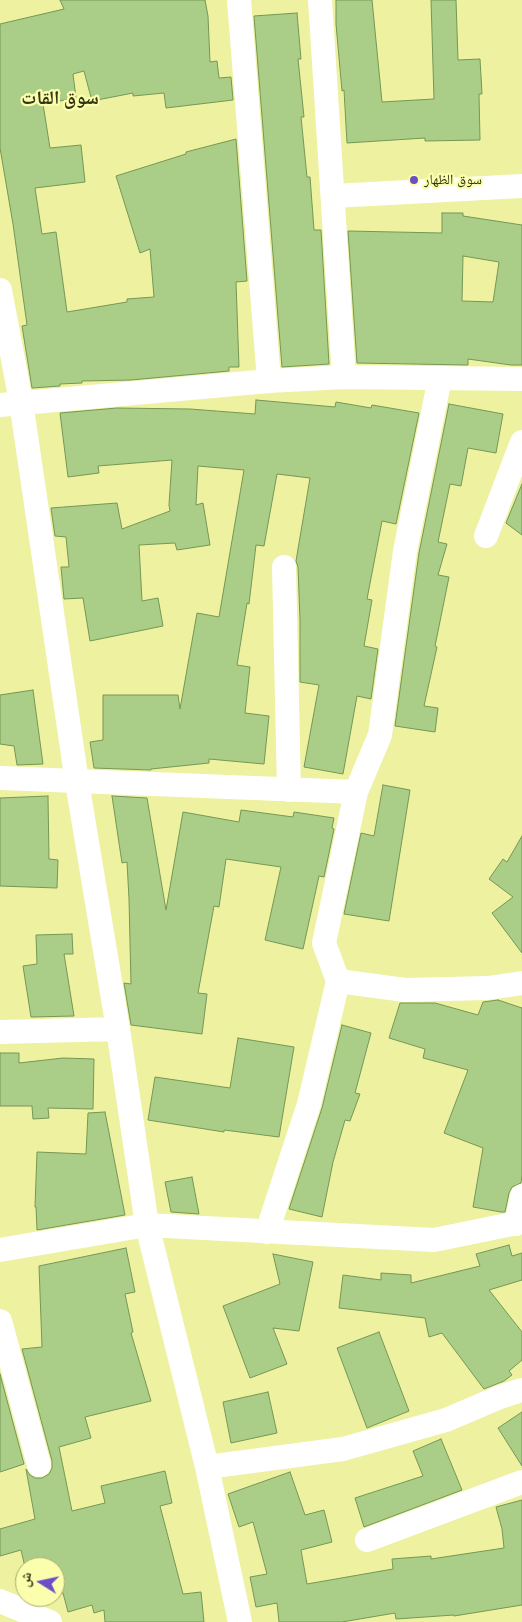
<!DOCTYPE html>
<html>
<head>
<meta charset="utf-8">
<style>
  body { margin:0 }
  #map { position:relative; width:522px; height:1622px; overflow:hidden; background:#edf1a0; font-family:"Fira Sans","Noto Naskh Arabic",sans-serif }
  canvas { display:block }
  .north { position:absolute; left:15px; top:1557px; width:50px; height:50px; box-sizing:border-box; background:#fafead; border:1px solid #abae70; border-radius:50%; rotate:280deg; font-size:14px; font-weight:700; line-height:20px; text-align:center; color:#343514 }
  .north::after { content:''; display:block; margin:auto; width:18px; height:22px; background:#6d4ec7; clip-path:polygon(50% 0,100% 100%,50% 72%,0 100%) }
</style>
</head>
<body>
<div id="map">
<canvas width="522" height="1622"></canvas>
<div class="north">ش</div>
</div>
<script>
const c = document.querySelector('canvas').getContext('2d');
c.lineJoin = 'round';
function fill(path, color) {
  c.fillStyle = color;
  c.fill(path, 'evenodd');
}
function toPath(rows) {
  const path = new Path2D();
  for (const r of rows) {
    path.moveTo(r[0], r[1]);
    for (let i = 2; i < r.length; i += 2) path.lineTo(r[i], r[i + 1]);
  }
  return path;
}
function stroke(path, color, width, dash) {
  c.strokeStyle = color;
  c.lineWidth = width;
  c.lineCap = dash ? 'butt' : 'round';
  c.setLineDash(dash || []);
  c.stroke(path);
}
function write(font, color, halo, rows, align = 'center') {
  c.font = font + ' "Fira Sans","Noto Naskh Arabic",sans-serif';
  c.lineWidth = 4.5;
  c.setLineDash([]);
  c.textBaseline = 'middle';
  c.strokeStyle = halo;
  c.fillStyle = color;
  for (const [text, x, y, turn = 0] of rows) {
    c.save();
    c.translate(x, y);
    c.rotate((+turn || 0) * Math.PI / 180);
    c.textAlign = isNaN(turn) ? turn : align;
    if (halo) c.strokeText(text, 0, 0);
    c.fillText(text, 0, 0);
    c.restore();
  }
}
const building = toPath([
  [60,0,205,0,208,16,210,62,217,61,219,78,231,77,233,100,166,108,164,93,133,96,133,93,92,101,84,71,73,74,76,98,43,104,50,148,81,145,85,182,35,188,42,234,56,232,67,312,127,302,127,299,154,297,150,249,140,253,116,176,186,154,186,152,236,139,247,281,236,282,239,367,229,367,229,371,131,380,82,381,82,383,60,384,60,386,32,388,22,326,27,325,13,224,0,148,0,24,64,9,60,0],
  [336,0,372,0,382,102,434,99,431,0,456,0,458,60,480,59,482,94,479,94,480,140,425,141,425,138,347,143,344,90,342,91,336,24,336,0],
  [297,13,301,59,298,59,304,117,301,117,307,177,310,177,314,230,321,230,329,364,282,367,254,16,297,13],
  [442,213,463,213,463,216,522,225,522,365,511,365,468,359,468,365,357,363,348,231,442,233,442,213],
  [463,256,499,262,493,302,462,301,463,256],
  [256,400,335,407,336,402,371,408,372,405,419,413,396,524,382,521,367,599,372,600,364,646,378,649,371,699,357,696,343,774,304,767,319,685,300,682,300,620,298,567,296,561,310,478,277,474,264,546,256,545,249,604,247,603,237,665,250,667,245,713,269,716,264,764,209,759,209,763,151,769,151,770,94,768,90,742,103,740,103,695,178,695,180,709,197,613,219,617,244,470,198,466,196,505,203,503,210,545,177,550,175,543,139,545,142,601,158,598,163,626,90,641,83,598,64,599,61,567,69,567,66,537,55,536,51,508,117,503,122,529,170,511,169,505,172,460,98,466,99,473,68,477,60,413,117,408,190,409,255,414,256,400],
  [449,404,503,414,496,453,468,448,461,486,450,484,438,542,447,544,438,575,449,577,435,646,437,647,424,706,438,708,435,732,395,726,419,553,449,404],
  [522,484,522,535,506,523,522,484],
  [33,690,43,764,17,765,14,746,0,744,0,695,33,690],
  [383,785,410,790,389,921,344,914,361,833,374,836,383,785],
  [48,796,49,859,58,860,57,888,0,886,0,798,48,796],
  [112,796,147,798,166,910,183,812,239,822,241,810,293,817,294,812,334,818,332,828,334,829,324,877,319,876,303,949,265,940,281,867,226,859,219,907,214,906,198,993,207,994,202,1034,131,1025,124,983,131,984,129,899,127,862,122,863,112,796],
  [522,836,522,953,492,913,513,897,489,879,503,859,507,862,522,836],
  [72,934,73,954,64,954,74,1016,31,1017,23,966,37,964,36,935,72,934],
  [498,1000,522,1008,522,1176,521,1183,512,1187,509,1193,505,1212,501,1212,473,1207,483,1148,444,1133,468,1070,423,1058,425,1049,389,1038,400,1003,435,1003,478,1015,483,1002,498,1000],
  [342,1025,371,1033,355,1093,360,1094,350,1121,345,1120,333,1162,322,1217,289,1209,322,1108,342,1025],
  [238,1038,294,1047,279,1137,224,1130,224,1132,148,1120,155,1077,230,1088,238,1038],
  [0,1053,19,1053,19,1063,63,1058,94,1059,93,1109,48,1108,49,1118,33,1119,32,1106,0,1106,0,1053],
  [105,1112,125,1215,37,1230,36,1207,35,1207,37,1152,86,1154,88,1113,105,1112],
  [192,1177,199,1214,171,1212,165,1182,192,1177],
  [509,1245,512,1256,522,1253,522,1280,489,1290,522,1332,522,1360,509,1371,512,1375,504,1381,484,1389,442,1333,429,1337,425,1318,339,1308,343,1275,381,1280,381,1273,411,1275,411,1283,480,1266,476,1254,509,1245],
  [126,1248,135,1292,125,1294,133,1332,131,1333,151,1401,85,1417,91,1438,59,1447,72,1511,105,1503,101,1486,165,1471,172,1503,160,1506,183,1594,201,1592,204,1622,105,1622,104,1610,94,1613,92,1605,68,1612,63,1593,55,1595,55,1567,25,1567,21,1550,0,1556,0,1529,35,1519,26,1469,30,1475,35,1478,42,1478,49,1474,52,1468,52,1461,22,1349,42,1347,39,1266,126,1248],
  [273,1254,313,1262,299,1331,273,1328,287,1364,250,1378,223,1306,280,1284,273,1254],
  [379,1332,409,1411,367,1428,337,1348,379,1332],
  [0,1374,24,1464,0,1472,0,1374],
  [268,1392,277,1433,231,1443,223,1402,268,1392],
  [522,1412,522,1466,498,1428,522,1412],
  [441,1439,462,1490,364,1527,355,1498,423,1476,413,1451,441,1439],
  [290,1472,305,1515,324,1510,332,1542,301,1550,307,1584,393,1569,392,1559,431,1556,431,1559,504,1548,502,1529,496,1507,522,1500,522,1605,454,1616,454,1615,396,1619,395,1613,342,1622,279,1622,277,1603,256,1607,250,1577,267,1574,253,1522,239,1527,228,1494,290,1472]
]);
const minor = toPath([
  [239,0,269,381],
  [320,0,344,377],
  [333,196,522,186],
  [0,290,21,402,77,782,118,1029,147,1225,207,1467,240,1622],
  [0,405,269,381,344,377,522,379],
  [486,536,522,442],
  [284,567,289,790],
  [0,778,356,792],
  [338,981,405,990,488,988,522,983],
  [0,1032,118,1029],
  [516,1224,522,1196],
  [267,1232,309,1104,338,981,324,943,356,792,380,735,405,551,440,378],
  [0,1250,147,1225,434,1240,522,1222],
  [0,1321,39,1465],
  [207,1467,343,1449,446,1420,500,1397,522,1390],
  [367,1540,522,1482],
  [0,1601,50,1622]
]);
const markers = [
  [414,180,5,"#6d4ec7"]
];
const poiNames = [
  ["سوق الظهار",424,180]
];
const districtNames = [
  ["سوق القات",60,99]
];
fill(building, '#aace88');
stroke(building, '#759753', 1);
stroke(minor, '#fff', 24);
for (const [x, y, r, color] of markers) {
  const dot = new Path2D();
  dot.arc(x, y, r, 0, 2 * Math.PI);
  c.fillStyle = color;
  c.fill(dot);
  stroke(dot, '#fafead', 2);
}
write('14px', '#343514', '#fafead', poiNames, 'left');
write('bold 19px', '#343514', '#fafead', districtNames);
</script>
</body>
</html>
